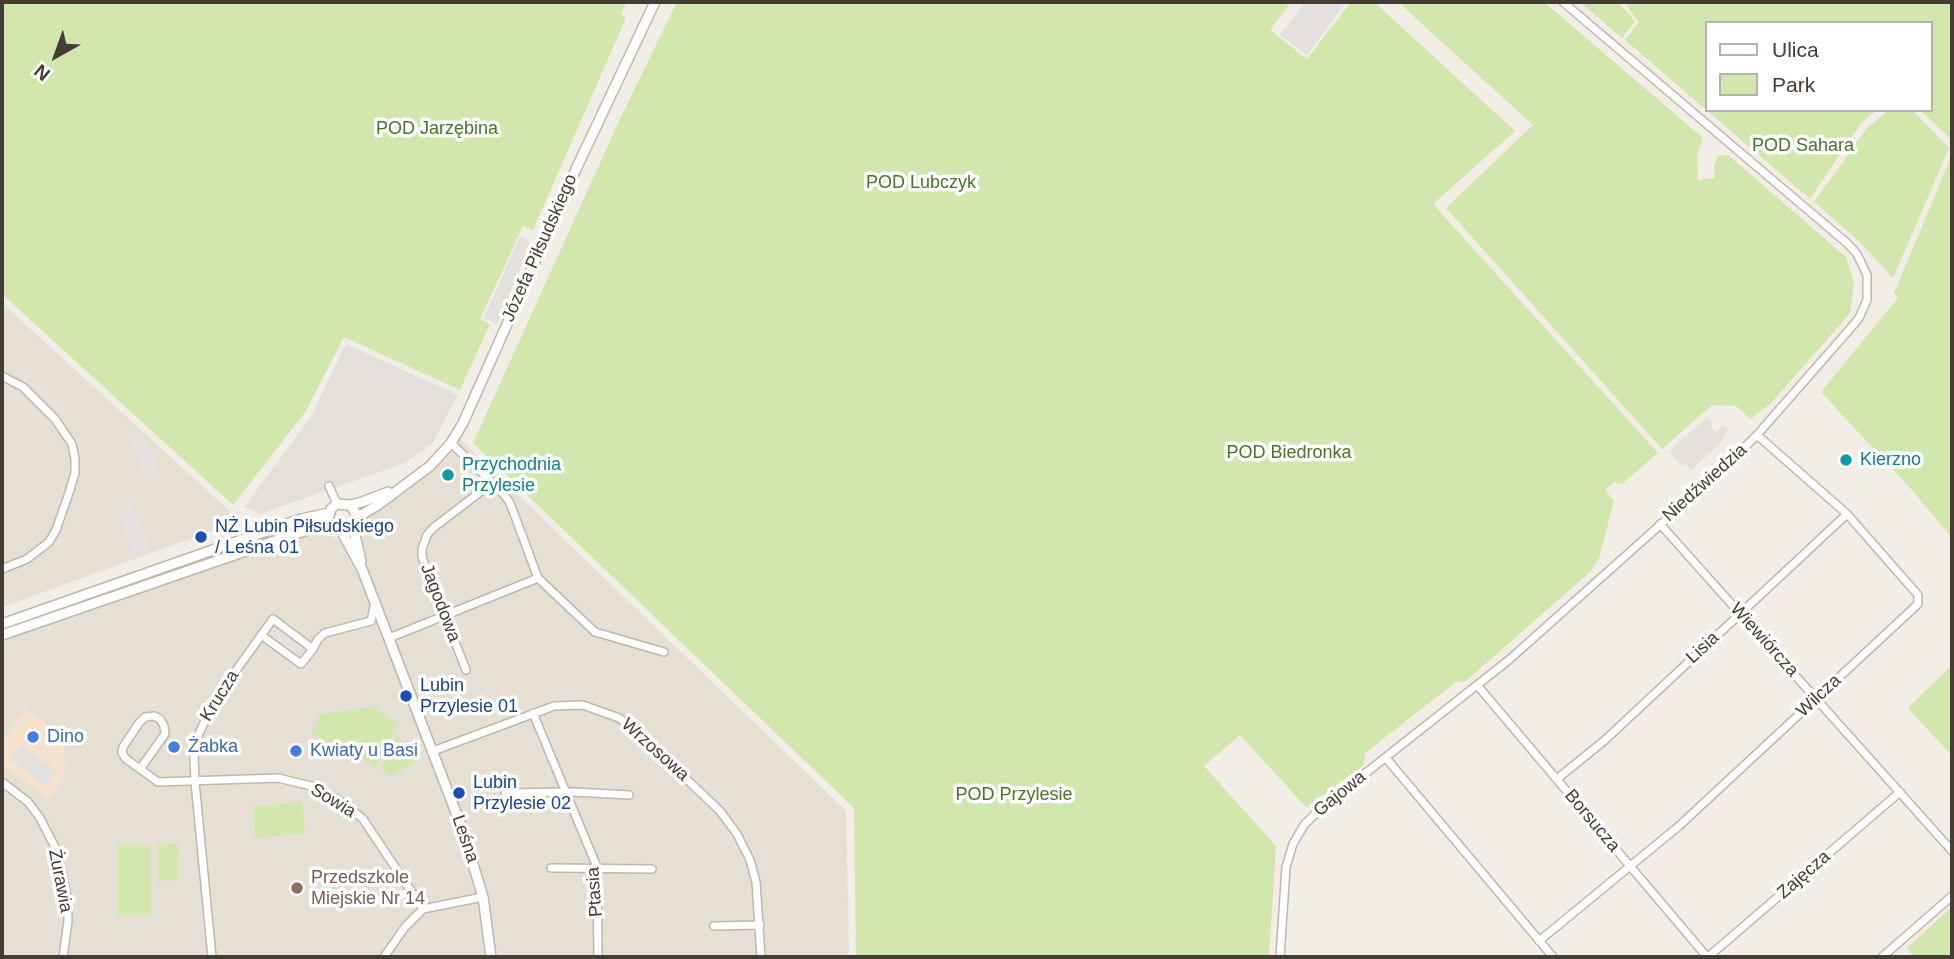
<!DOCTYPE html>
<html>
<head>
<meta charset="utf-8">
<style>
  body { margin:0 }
  #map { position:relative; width:1954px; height:959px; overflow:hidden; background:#f2ede5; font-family:Arial,sans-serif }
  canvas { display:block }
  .frame { position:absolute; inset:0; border:4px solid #453d34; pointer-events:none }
  .legend { position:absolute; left:1705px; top:21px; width:228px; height:91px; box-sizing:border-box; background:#fff; border:2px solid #b5b1ae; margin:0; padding:9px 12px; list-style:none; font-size:21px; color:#453d34 }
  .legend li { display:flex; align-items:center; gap:14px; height:35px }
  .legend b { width:35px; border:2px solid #b5b1ae }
  .north { position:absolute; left:21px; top:21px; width:70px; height:70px; -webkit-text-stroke:5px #fff; paint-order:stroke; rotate:220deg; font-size:19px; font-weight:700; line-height:28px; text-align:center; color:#453d34 }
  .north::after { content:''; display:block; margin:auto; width:24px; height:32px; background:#453d34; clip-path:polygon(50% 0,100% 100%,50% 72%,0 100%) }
</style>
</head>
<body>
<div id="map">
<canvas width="1954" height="959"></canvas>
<div class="frame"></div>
<ul class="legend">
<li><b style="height:9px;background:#fff"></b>Ulica</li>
<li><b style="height:19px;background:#d1e7ad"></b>Park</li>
</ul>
<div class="north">N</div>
</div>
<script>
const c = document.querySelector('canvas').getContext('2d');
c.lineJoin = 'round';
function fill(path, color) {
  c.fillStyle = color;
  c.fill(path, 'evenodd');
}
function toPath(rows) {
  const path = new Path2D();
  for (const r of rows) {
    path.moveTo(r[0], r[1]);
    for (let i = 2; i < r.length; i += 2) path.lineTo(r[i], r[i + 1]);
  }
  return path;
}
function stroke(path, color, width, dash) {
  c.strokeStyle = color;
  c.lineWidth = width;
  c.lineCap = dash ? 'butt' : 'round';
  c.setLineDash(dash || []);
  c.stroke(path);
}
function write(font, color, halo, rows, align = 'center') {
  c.font = font + ' Arial,sans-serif';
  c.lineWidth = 7;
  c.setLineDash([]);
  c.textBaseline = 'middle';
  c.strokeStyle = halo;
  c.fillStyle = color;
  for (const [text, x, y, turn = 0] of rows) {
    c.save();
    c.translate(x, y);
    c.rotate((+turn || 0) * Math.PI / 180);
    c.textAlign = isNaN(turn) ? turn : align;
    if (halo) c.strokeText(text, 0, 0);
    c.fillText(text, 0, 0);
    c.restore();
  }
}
const residential = toPath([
  [2,303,233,514,223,527,2,607],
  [459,438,846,811,849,957,2,957,2,641,309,533,322,531,336,538,359,532,362,523,366,518,409,489,433,469]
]);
const commercial = toPath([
  [26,709,65,738,64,778,49,799,2,765,2,742]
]);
const industrial = toPath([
  [346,344,458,395,432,444,405,463,260,514,244,507,311,417]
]);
const green = toPath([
  [2,2,627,2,621,14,626,18,533,230,523,226,480,319,490,324,460,390,344,337,306,411,233,505,2,294],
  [677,2,1291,2,1270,30,1307,59,1351,2,1374,2,1515,131,1433,204,1658,453,1622,484,1614,482,1605,490,1614,501,1599,558,1591,571,1466,681,1456,682,1365,753,1364,765,1306,807,1240,735,1204,766,1276,846,1269,957,856,957,854,808,473,443,620,119],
  [1398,2,1544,2,1703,138,1697,154,1698,180,1715,178,1714,166,1718,156,1728,155,1846,257,1854,283,1850,313,1772,402,1751,419,1736,406,1712,405,1662,449,1446,208,1533,125],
  [1580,2,1618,2,1635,21,1622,38],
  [1624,2,1952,2,1952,140,1920,110,1931,110,1931,23,1707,23,1707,110,1876,110,1861,123,1810,199,1625,40,1639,22],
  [1889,110,1912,110,1949,148,1893,278,1860,242,1814,202,1867,128],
  [1952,155,1952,538,1911,489,1821,392,1898,298,1894,293],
  [1952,665,1952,756,1908,708],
  [374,707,398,724,376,766,311,734,320,714],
  [397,734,415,762,390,777,381,768],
  [302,802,305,833,255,838,252,807],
  [178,844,179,880,157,881,157,845],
  [117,845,151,845,151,915,117,915],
  [1952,907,1952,957,1914,957,1907,948]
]);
const parking = toPath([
  [1305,2,1346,2,1307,55,1280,35],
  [520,236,529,241,529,246,497,324,484,318],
  [1707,417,1713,426,1711,427,1717,433,1722,425,1729,429,1719,445,1691,470,1685,463,1682,466,1669,451],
  [133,427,148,442,147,444,152,450,160,474,145,479,127,431],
  [134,499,136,507,131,510,134,517,139,515,150,550,133,556,116,509],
  [275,611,299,629,296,633,321,651,306,673,294,668,264,647,266,643,257,636],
  [21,745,57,771,46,786,10,760]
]);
const minor = toPath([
  [2,376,23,387,55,419,72,444,75,459,75,473,69,493,56,530,49,542,27,559,2,569],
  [451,443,502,492,510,503,538,578,595,632,664,652],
  [329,486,337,504],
  [1660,524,1952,851],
  [389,638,538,578],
  [313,649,318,639,325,633,371,621,375,603],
  [466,670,422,557,422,549,427,535,433,528,492,483],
  [1477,685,1707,957],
  [533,713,597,867,598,957],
  [433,751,554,706,583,705,619,718,637,732,720,811,737,834,750,860,756,882,761,957],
  [1386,758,1553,957],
  [140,769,126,759,122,753,123,747,139,723,145,717,154,716,160,719,164,726,165,734,140,769,158,782,278,778,311,786,342,802,363,819,423,909,483,897],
  [1557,779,1605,740,1847,514],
  [2,782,28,802,40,818,57,851,67,896,68,921,63,957],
  [505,793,574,792,629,795],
  [551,868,652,869],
  [714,926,760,925],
  [1539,941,1679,826,1918,604,1918,595,1847,514,1757,435],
  [212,957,195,782,194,758,198,736,214,701,273,619,313,649,301,664,261,635],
  [384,957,405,927,423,909],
  [1280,957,1286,867,1293,844,1304,825,1319,810,1510,659,1725,467,1757,435,1849,330,1859,318,1867,300,1867,275,1857,254,1848,244,1563,2],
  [1708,957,1900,792],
  [1882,957,1952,896]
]);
const tertiary = toPath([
  [329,516,331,509,337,504,350,505,362,502,388,492],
  [356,518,378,505,430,466,451,443,463,423,577,167,655,2],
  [353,526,361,561],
  [336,528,345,530,355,522,356,514,350,505],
  [341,530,362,569,462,828,483,897,491,957],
  [2,624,301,519,329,513],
  [2,635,301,532,332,524]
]);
const markers = [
  [1846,460,7,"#0f9aa8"],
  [448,475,7,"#0f9aa8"],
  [201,537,7,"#1a4fb4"],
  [406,696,7,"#1a4fb4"],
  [33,737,7,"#3f7fe0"],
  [174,747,7,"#3f7fe0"],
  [296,751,7,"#3f7fe0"],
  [459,793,7,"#1a4fb4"],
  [297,888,7,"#8d6e63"]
];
const parkNames = [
  ["POD Jarzębina",437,129],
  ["POD Sahara",1803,146],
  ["POD Lubczyk",921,183],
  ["POD Biedronka",1289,453],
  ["POD Przylesie",1014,795]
];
const streetNames = [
  ["Józefa Piłsudskiego",540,248,-66],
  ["Niedźwiedzia",1705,483,-42],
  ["Jagodowa",440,603,69],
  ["Wiewiórcza",1764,640,48],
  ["Lisia",1703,648,-43],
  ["Krucza",220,696,-58],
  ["Wilcza",1819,696,-43],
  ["Wrzosowa",655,750,42],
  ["Gajowa",1340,794,-39],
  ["Sowia",333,801,31],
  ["Borsucza",1592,821,50],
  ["Leśna",465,839,71],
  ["Zajęcza",1804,875,-41],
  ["Żurawia",60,881,79],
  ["Ptasia",595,892,-94]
];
const cultureNames = [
  ["Kierzno",1860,460],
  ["Przychodnia",462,465],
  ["Przylesie",462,486]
];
const transitNames = [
  ["NŻ Lubin Piłsudskiego",215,527],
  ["/ Leśna 01",215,548],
  ["Lubin",420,686],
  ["Przylesie 01",420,707],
  ["Lubin",473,783],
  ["Przylesie 02",473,804]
];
const shopNames = [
  ["Dino",47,737],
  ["Żabka",188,747],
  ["Kwiaty u Basi",310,751]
];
const educationNames = [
  ["Przedszkole",311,878],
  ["Miejskie Nr 14",311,899]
];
fill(residential, '#e6dfd3');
fill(commercial, '#f5e3cf');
fill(industrial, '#e4dfda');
fill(green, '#d1e7ad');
fill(parking, '#e3e0dd');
stroke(minor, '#c1b7aa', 10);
stroke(tertiary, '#c1b7aa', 12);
stroke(minor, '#fff', 7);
stroke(tertiary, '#fff', 9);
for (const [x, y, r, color] of markers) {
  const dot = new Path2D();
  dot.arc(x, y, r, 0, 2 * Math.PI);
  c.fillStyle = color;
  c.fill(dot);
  stroke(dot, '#fff', 2.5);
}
write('18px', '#4a7628', '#fff', parkNames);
write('18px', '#453d34', '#fff', streetNames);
write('18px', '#0d838f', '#fff', cultureNames, 'left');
write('18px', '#164399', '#fff', transitNames, 'left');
write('18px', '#366cbe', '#fff', shopNames, 'left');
write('18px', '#785e54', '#fff', educationNames, 'left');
</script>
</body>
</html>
